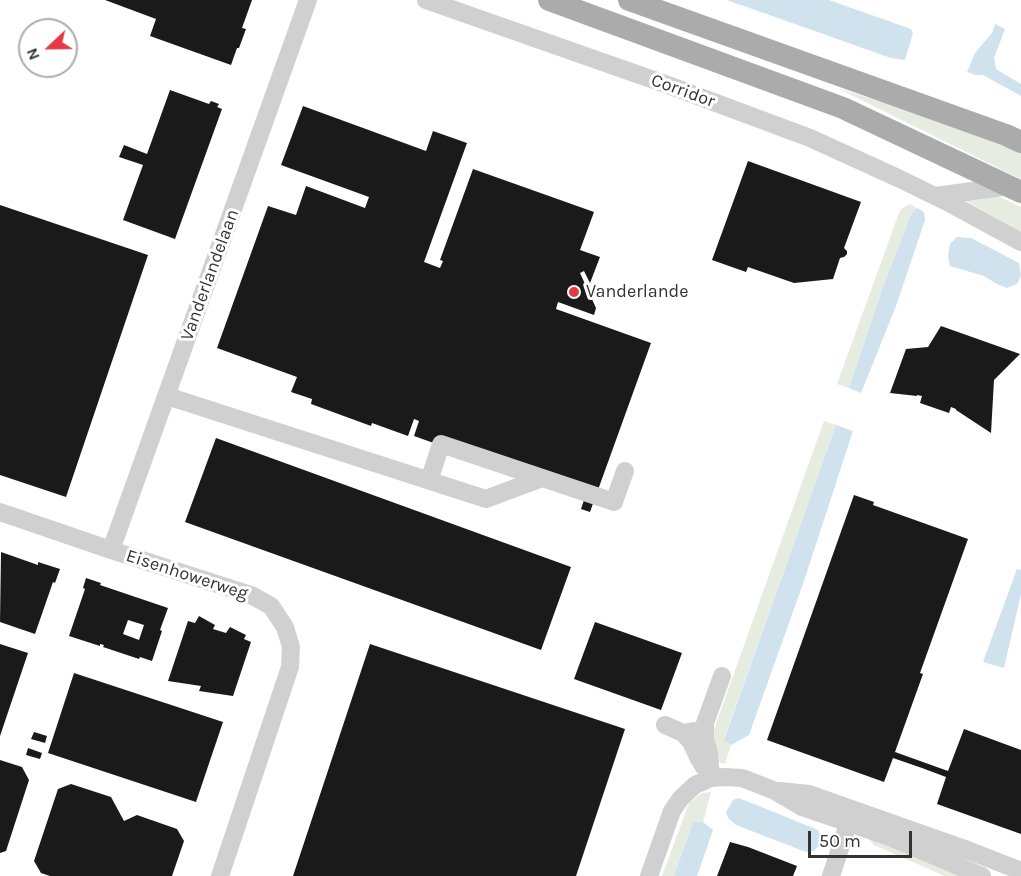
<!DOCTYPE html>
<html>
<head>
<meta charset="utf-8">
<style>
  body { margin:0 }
  #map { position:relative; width:1021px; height:876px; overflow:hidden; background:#fff; font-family:Karla,sans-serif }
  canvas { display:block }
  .north { position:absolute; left:18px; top:18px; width:60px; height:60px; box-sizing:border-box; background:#fff; border:2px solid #adadad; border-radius:50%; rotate:248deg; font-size:16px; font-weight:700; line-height:24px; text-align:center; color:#333 }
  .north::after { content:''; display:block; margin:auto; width:21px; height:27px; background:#e63946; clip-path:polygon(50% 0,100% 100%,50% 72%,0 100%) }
  .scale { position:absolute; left:808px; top:831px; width:104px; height:27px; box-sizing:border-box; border:3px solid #333; border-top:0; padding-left:8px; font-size:18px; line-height:21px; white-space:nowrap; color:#333; -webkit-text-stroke:4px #fff; paint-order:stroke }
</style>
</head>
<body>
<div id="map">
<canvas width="1021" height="876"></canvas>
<div class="north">N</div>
<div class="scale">50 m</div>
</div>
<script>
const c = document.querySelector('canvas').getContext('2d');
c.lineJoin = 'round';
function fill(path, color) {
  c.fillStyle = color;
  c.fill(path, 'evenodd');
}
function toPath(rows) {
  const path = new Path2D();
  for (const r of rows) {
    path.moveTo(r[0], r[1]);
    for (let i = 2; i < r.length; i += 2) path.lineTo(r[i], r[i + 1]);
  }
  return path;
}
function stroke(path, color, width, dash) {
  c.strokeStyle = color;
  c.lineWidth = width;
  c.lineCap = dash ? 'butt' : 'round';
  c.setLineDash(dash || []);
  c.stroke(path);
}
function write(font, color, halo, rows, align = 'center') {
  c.font = font + ' Karla,sans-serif';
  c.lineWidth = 6;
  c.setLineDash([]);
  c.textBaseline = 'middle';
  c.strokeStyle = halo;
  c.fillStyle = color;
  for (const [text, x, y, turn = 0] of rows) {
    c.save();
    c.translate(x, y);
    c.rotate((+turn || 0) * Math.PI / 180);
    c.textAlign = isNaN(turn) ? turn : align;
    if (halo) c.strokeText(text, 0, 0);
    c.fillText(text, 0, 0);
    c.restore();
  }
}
const green = toPath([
  [837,88,954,125,1021,151,1021,179],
  [993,194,1021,207,1021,232,961,198],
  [910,204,917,208,911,214,883,287,849,388,837,384,899,213,901,209],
  [824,421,836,425,724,739,731,745,725,764,718,762,712,739,716,724],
  [711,792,703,822,693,822,674,876,662,876,689,803,702,793],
  [865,835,966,876,945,876,874,845]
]);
const water = toPath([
  [727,0,829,0,911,29,913,33,905,60,891,58],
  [995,24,1005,29,994,58,996,69,1021,84,1021,96,983,75,976,75,967,72,975,53,992,33],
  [917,208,924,212,925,220,896,306,861,393,849,388,883,287,911,214],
  [957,237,971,238,1019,263,1021,276,1017,284,1007,288,997,284,984,276,950,266,948,256,950,244],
  [836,425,853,431,804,581,749,735,731,745,724,740],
  [1017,569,1021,570,1021,594,1004,668,983,662],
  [738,798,749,802,818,830,821,836,820,844,817,848,813,851,806,852,736,825,728,818,726,812,733,800],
  [693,822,703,822,713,830,697,876,674,876]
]);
const building = toPath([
  [105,0,252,0,242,28,246,29,239,48,237,48,231,65,150,36,156,19],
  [170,90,209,104,211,101,219,104,217,107,222,109,175,239,123,220,143,165,119,157,124,145,147,154],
  [303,106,426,151,433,131,467,143,424,262,440,268,443,261,440,260,473,169,594,212,580,250,600,257,590,283,584,271,580,273,596,308,594,315,558,302,556,309,651,343,590,512,581,509,585,497,414,436,419,421,414,419,408,436,372,423,371,426,311,404,312,399,291,392,297,377,217,348,268,206,296,215,306,186,365,208,369,197,281,165],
  [748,161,861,202,844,248,847,251,847,254,844,257,840,258,833,279,794,283,748,267,746,272,712,260],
  [0,205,148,255,66,497,0,475],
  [941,326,1020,354,994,380,991,433,956,410,956,409,951,407,949,413,920,403,922,396,917,395,917,396,890,393,906,349,928,347],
  [216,438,571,567,541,650,185,522],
  [854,495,874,502,873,505,968,539,920,673,923,674,895,752,948,771,964,729,1021,750,1021,834,937,804,946,777,922,768,893,758,884,782,767,740],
  [1,552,38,565,38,562,60,569,55,583,53,582,35,634,0,622],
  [86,578,101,583,100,585,168,608,160,630,162,631,152,661,140,657,139,659,103,647,104,645,100,644,100,646,69,636,85,589,83,588],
  [128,620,144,625,139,640,123,634],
  [199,616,215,625,213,629,226,633,230,627,246,635,244,639,251,642,233,696,199,691,201,686,168,681,188,621,195,623],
  [595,622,682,653,661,710,574,679],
  [0,644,28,653,0,736],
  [370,644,625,729,576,876,293,876],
  [74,673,223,722,196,802,48,753],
  [34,732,47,736,45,743,31,739],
  [28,748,42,753,40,759,26,755],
  [0,760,22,767,29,780,6,851,0,853],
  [71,784,111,797,124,821,137,815,177,829,184,841,172,876,50,876,41,873,34,861,58,789],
  [730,842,748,847,797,866,793,876,717,876]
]);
const minor = toPath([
  [426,0,668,85,810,138,898,178,953,205,1021,242],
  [935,196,1010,186],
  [167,396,486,499,542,478],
  [429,481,441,444,614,502,625,471],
  [0,512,111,550,251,595,271,606,285,627,291,647,290,667,220,876],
  [111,550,308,0],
  [665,725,683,733,694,731],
  [683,733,691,742,698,757,704,767],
  [711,778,709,753,705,740,705,723,722,676],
  [780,791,809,794,962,848,1021,871],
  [649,876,672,811,681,798,695,785,711,778,725,777,742,778,773,790,802,807,887,836,982,876],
  [831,876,852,812]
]);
const major = toPath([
  [549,0,843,108,1021,192],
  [629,0,1006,135,1021,142]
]);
const markers = [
  [574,292,6,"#e63946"]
];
const streetNames = [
  ["Corridor",683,91,20],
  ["Vanderlandelaan",210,275,-70],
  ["Eisenhowerweg",187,575,18]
];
const poiNames = [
  ["Vanderlande",586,292]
];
fill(green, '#e6ecdf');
fill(water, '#cfe2ee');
fill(building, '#1a1a1a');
stroke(minor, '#d0d0d0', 18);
stroke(major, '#ababab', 22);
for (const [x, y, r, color] of markers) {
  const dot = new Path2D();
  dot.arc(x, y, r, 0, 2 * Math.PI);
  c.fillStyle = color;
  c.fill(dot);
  stroke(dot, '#fff', 2);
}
write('18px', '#333', '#fff', streetNames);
write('18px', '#333', '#fff', poiNames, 'left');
</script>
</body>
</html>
